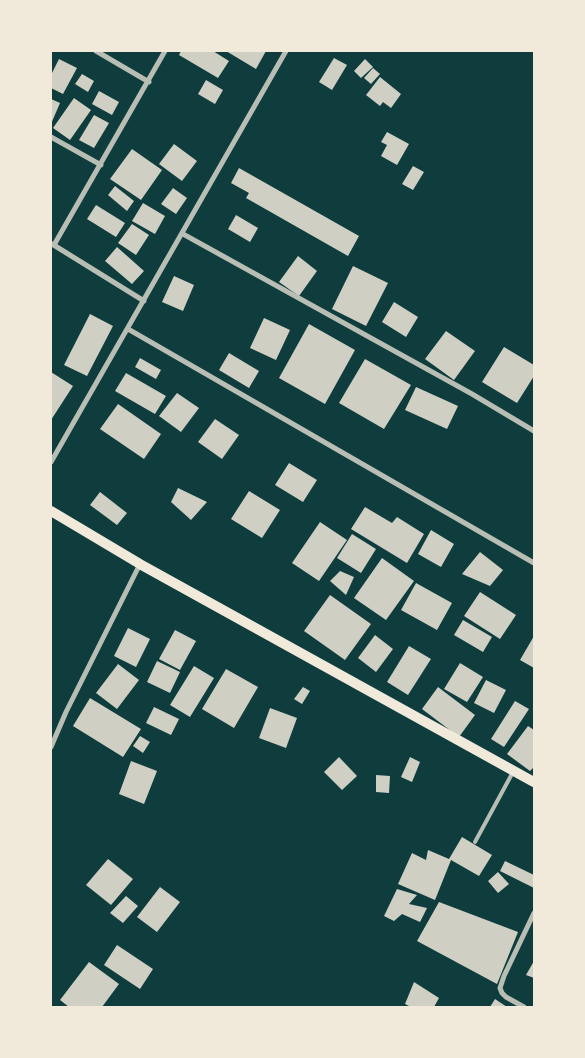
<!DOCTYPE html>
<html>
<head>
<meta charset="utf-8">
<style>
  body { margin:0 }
  #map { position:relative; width:585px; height:1058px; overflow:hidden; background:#0f3d3e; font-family:Jost,sans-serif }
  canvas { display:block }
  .frame { position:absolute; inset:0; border:52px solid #f1e9da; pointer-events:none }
</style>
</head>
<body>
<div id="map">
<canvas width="585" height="1058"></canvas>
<div class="frame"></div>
</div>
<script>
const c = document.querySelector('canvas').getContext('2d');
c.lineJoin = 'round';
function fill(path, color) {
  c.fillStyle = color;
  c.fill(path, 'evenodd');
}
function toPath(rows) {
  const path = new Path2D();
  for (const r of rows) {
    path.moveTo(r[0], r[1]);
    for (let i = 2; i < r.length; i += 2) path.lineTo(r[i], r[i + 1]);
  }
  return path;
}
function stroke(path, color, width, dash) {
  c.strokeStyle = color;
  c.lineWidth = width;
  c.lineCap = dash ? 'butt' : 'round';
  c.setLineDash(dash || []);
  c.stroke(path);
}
const building = toPath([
  [181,51,213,51,229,61,218,78,179,55],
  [226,51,266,51,256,69],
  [334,58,347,65,332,90,319,82],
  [59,59,77,68,63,94,51,88,51,75],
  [365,59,373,67,361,78,354,71],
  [373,68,380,74,371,84,364,78],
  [82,74,94,81,88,92,75,84],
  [380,77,401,94,391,108,383,102,380,106,366,95],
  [206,80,223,90,215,104,198,94],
  [99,91,119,102,112,115,92,104],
  [74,98,91,110,70,140,53,128],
  [51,99,60,103,51,124],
  [94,115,109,123,94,148,79,140],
  [387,132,409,144,397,165,381,156,387,145,381,142],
  [174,144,197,161,182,181,159,164],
  [132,149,162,170,141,200,110,179],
  [413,166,424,172,413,190,402,184],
  [239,168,359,236,348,256,246,198,249,193,231,183],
  [115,186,134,201,127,211,108,195],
  [173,188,187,198,176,214,161,204],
  [143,203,165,216,155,234,132,221],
  [96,205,125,223,116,237,87,219],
  [236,215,258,228,250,242,228,229],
  [132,224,149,235,136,255,118,243],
  [117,247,144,271,132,284,105,261],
  [298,256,317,271,299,296,279,282],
  [353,266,388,283,366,326,332,309],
  [174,276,194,285,183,311,162,302],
  [394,302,418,317,406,337,382,322],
  [90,314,113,326,87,376,64,365],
  [264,318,290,330,276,360,250,348],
  [309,324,355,350,325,404,279,378],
  [446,331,475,351,454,380,425,359],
  [504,347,534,365,534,376,517,403,482,382],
  [229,353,259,371,249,388,219,370],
  [140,358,161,370,156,379,135,367],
  [365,359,411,385,384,429,339,403],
  [51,372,73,386,51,420],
  [126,373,166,396,155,414,115,391],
  [416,387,458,406,447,429,405,410],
  [177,393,199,408,181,432,159,416],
  [118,404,161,434,144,459,100,429],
  [215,419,239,435,222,459,198,442],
  [289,463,317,480,303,502,275,485],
  [178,488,207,502,191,520,171,502],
  [249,491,280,510,262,538,231,519],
  [100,492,127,513,117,525,90,505],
  [365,507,392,523,397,517,424,534,407,563,351,529],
  [320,522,347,540,319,581,292,563],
  [431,530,454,544,441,567,418,554],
  [352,534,376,549,361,573,337,558],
  [480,552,503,570,490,586,462,574],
  [382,558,414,581,386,620,354,598],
  [340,571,354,577,346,595,330,581],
  [416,583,452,603,437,630,401,610],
  [480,592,516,615,500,639,464,616],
  [330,595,371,624,345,660,304,631],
  [463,620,492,637,483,652,454,635],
  [128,628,150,639,136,667,114,656],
  [175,630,196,641,180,670,159,659],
  [375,635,393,649,376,672,358,658],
  [534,636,534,668,520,660],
  [409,646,431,659,408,695,387,682],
  [157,661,180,672,170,693,147,682],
  [460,663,483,677,467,702,444,689],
  [118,664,139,680,117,709,96,693],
  [194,666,214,678,190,717,170,705],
  [226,669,258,687,234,728,202,709],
  [486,680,506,690,494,713,474,703],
  [303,687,310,691,302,704,294,699],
  [438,687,475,715,459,737,422,709],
  [90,698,141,729,123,757,73,726],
  [515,701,529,709,504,747,491,739],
  [154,707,179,719,171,735,146,723],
  [270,708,297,718,286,748,259,738],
  [528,726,534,730,534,767,530,771,507,754],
  [140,736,150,742,143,753,133,746],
  [339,757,357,776,342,790,324,772],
  [410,757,420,762,412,782,401,777],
  [131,761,157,771,144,804,119,794],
  [376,775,390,776,389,793,376,792],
  [462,837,492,855,479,876,451,860,435,900,398,884,412,853,426,860,428,850,449,859],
  [108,859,133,879,111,905,86,885],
  [505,861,534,875,534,888,500,871],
  [498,872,509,884,498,893,488,881],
  [160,887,180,902,157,932,137,917],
  [397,889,417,895,409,904,427,908,420,922,402,914,394,921,384,916],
  [126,896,138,906,123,923,110,913],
  [439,902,518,932,497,984,417,941],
  [117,945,153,969,140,989,104,965],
  [534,961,534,978,526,975],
  [89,962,119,984,102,1007,69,1007,60,1000],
  [414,982,439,998,434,1007,411,1007,405,1004],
  [495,999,507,1007,490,1007]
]);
const service = toPath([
  [475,842,513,772]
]);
const minor = toPath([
  [96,51,149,82],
  [51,137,101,165],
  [183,234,472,394,534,431],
  [52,244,144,301],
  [54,245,165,51],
  [128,329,534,563],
  [51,462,286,51],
  [51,747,66,712,140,564],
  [524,1007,506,997,502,993,500,988,504,976,534,913]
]);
const secondary = toPath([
  [51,511,140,564,534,782]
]);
fill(building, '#cfcfc3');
stroke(service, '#b8beb3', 4);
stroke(minor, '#b8beb3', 5);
stroke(secondary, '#f1e9da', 10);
</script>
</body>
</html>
